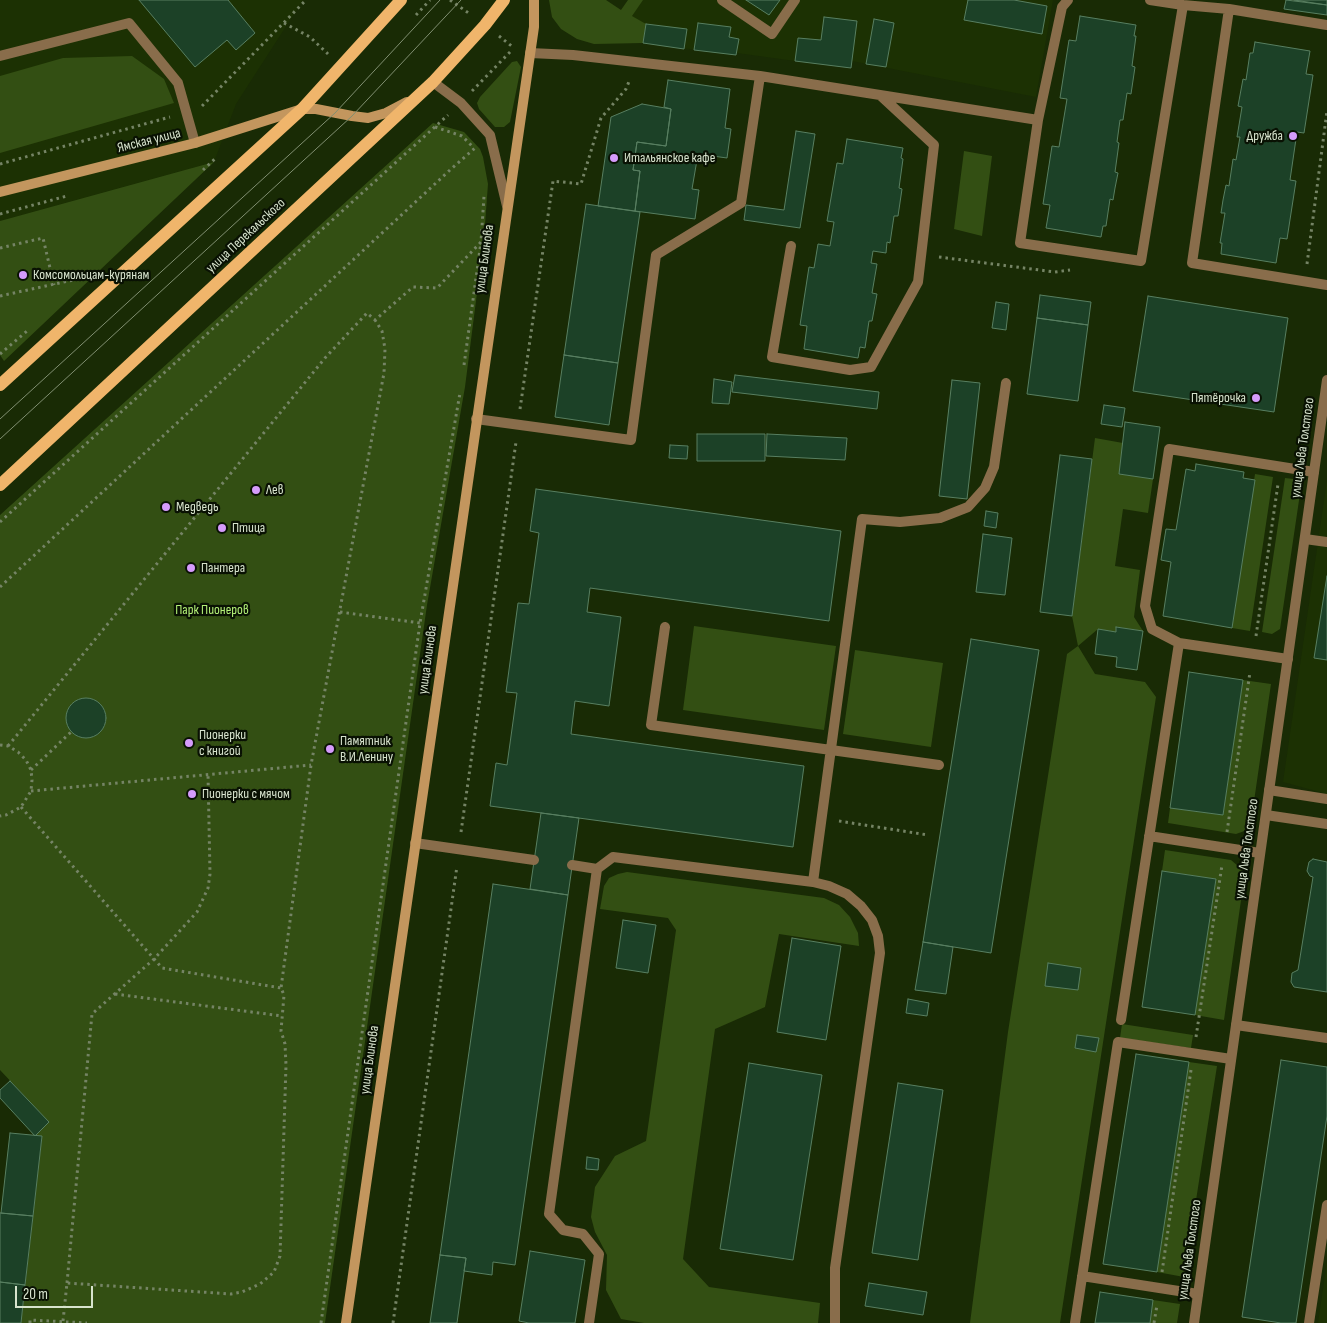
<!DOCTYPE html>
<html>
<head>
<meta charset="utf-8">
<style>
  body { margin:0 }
  #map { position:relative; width:1327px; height:1323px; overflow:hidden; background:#192b05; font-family:"Sofia Sans Condensed",sans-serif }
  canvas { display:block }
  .scale { position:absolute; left:15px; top:1286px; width:78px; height:22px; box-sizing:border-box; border:2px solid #d7e3cd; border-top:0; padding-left:6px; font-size:15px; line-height:18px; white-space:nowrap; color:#d7e3cd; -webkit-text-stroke:4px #091103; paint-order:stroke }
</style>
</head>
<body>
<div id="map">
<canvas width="1327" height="1323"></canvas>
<div class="scale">20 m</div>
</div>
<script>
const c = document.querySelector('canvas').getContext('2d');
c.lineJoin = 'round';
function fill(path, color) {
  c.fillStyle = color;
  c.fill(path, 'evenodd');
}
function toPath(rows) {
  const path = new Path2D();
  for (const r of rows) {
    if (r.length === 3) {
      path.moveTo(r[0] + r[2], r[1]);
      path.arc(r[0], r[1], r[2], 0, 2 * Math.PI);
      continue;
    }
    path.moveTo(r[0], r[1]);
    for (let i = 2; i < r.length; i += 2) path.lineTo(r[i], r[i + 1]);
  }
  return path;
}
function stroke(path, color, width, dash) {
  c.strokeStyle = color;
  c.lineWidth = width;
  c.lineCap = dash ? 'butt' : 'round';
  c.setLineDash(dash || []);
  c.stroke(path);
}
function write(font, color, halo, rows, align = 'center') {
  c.font = font + ' "Sofia Sans Condensed",sans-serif';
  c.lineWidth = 4.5;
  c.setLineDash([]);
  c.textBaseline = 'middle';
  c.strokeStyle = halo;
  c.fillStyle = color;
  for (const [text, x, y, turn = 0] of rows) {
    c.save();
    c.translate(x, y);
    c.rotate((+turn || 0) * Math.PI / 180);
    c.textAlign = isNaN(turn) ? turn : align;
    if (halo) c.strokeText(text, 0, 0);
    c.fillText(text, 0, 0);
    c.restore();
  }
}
const built = toPath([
  [0,0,303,0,236,104,214,162,0,221],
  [628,0,1053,0,1036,97,852,61,795,61,737,53,736,55,643,43,645,24,621,10],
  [1327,480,1327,794,1283,782],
  [1327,1261,1327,1323,1318,1323]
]);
const green = toPath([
  [549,0,606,0,621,10,628,0,643,0,632,16,646,24,643,43,594,44,577,39,561,29,552,17],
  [132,56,164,79,174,103,0,153,0,76,63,58],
  [517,61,521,67,510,122,504,127,495,127,479,109,477,103,480,97,512,62],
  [433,123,464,132,480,149,483,157,488,184,484,238,465,387,427,605,325,1323,21,1323,42,1137,35,1136,49,1122,0,1070,0,515],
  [964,151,992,156,982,236,954,229],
  [214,162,4,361,0,355,0,221],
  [1095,438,1123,443,1119,474,1153,479,1148,513,1123,509,1115,566,1140,570,1134,617,1143,631,1117,627,1116,632,1098,629,1078,646,1095,674,1145,682,1156,697,1060,1323,970,1323,1008,1032,1067,654,1078,646,1072,616],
  [1255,474,1273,477,1250,631,1232,628],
  [1285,478,1302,480,1280,629,1272,634,1262,632],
  [694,626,836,646,824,730,683,710],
  [855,650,943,663,931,747,843,734],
  [1243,680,1271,684,1250,829,1236,834,1168,823,1170,808,1223,815],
  [1165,850,1231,860,1245,872,1224,1020,1195,1015,1216,879,1162,871],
  [627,872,824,898,839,905,850,917,858,933,859,946,779,934,765,1007,715,1029,683,1259,709,1287,820,1303,818,1323,644,1323,621,1319,606,1290,607,1255,595,1232,591,1217,595,1187,615,1156,646,1141,676,930,668,918,600,909,604,886,609,878,618,874],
  [1122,1024,1193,1035,1191,1048,1120,1038],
  [1189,1062,1217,1066,1184,1277,1157,1272],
  [1153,1300,1180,1304,1177,1323,1150,1323]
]);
const building = toPath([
  [139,0,228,0,255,33,236,50,227,40,195,67,139,0],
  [746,0,780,0,769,15,746,0],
  [968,0,1014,0,1047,6,1042,34,964,20,968,0],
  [1286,0,1327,5,1327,15,1284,9,1286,0],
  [1294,0,1327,0,1327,5,1294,0],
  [1080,16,1136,25,1134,36,1136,36,1132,66,1135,67,1131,94,1127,93,1123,120,1120,120,1117,142,1119,143,1115,172,1118,173,1115,188,1113,200,1110,199,1106,226,1103,226,1101,237,1046,228,1050,205,1043,204,1052,146,1059,147,1067,99,1060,98,1069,40,1076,41,1080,16],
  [824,17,857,21,851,68,795,61,798,38,821,40,824,17],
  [874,19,894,23,886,67,866,64,874,19],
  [698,23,731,27,729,37,739,39,736,55,694,50,698,23],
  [646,24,687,29,684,49,643,43,646,24],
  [1255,42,1310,51,1306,74,1313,75,1304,133,1297,132,1290,180,1296,181,1287,239,1280,238,1276,263,1221,254,1222,243,1220,243,1225,213,1221,213,1223,200,1226,185,1229,186,1233,159,1236,160,1240,137,1237,137,1242,107,1238,106,1243,79,1246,80,1250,53,1253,53,1255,42],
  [668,80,730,89,725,128,731,129,727,158,698,154,692,189,699,190,695,219,635,211,640,171,633,170,637,142,666,146,671,109,664,107,668,80],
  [642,104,671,109,666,146,637,142,633,170,640,171,635,211,598,206,611,117,642,104],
  [796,131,815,134,800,228,744,220,746,205,784,210,796,131],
  [847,139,903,148,901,158,903,159,899,188,902,189,898,216,894,216,890,243,887,242,886,253,873,251,871,263,877,264,872,293,877,294,872,321,869,321,865,348,860,347,858,358,804,349,807,326,800,325,809,267,814,268,818,244,830,246,834,222,827,221,837,163,843,164,847,139],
  [586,204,640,212,618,363,564,355,586,204],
  [1040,295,1091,302,1088,325,1037,318,1040,295],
  [1148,296,1288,318,1274,412,1133,391,1148,296],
  [996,302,1009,304,1006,330,992,328,996,302],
  [1037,318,1088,325,1078,401,1027,394,1037,318],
  [564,355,618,363,609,425,555,417,564,355],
  [735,375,879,392,877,409,732,392,735,375],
  [714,379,732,382,729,404,712,403,714,379],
  [952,380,980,383,967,499,939,496,952,380],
  [1104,405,1125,408,1122,427,1101,424,1104,405],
  [1125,422,1160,427,1153,479,1119,474,1125,422],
  [697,434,765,434,765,461,697,461,697,434],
  [767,434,847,438,845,460,766,456,767,434],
  [670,445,688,446,687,459,669,458,670,445],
  [1060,455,1092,459,1072,616,1040,612,1060,455],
  [1196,464,1244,472,1243,478,1255,480,1232,628,1163,616,1171,562,1161,560,1166,529,1176,530,1186,469,1195,471,1196,464],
  [536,489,841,531,829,621,590,588,587,612,621,617,609,706,575,701,571,734,804,766,793,847,490,806,496,763,507,765,517,693,506,692,518,603,529,604,539,533,530,531,536,489],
  [986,511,998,513,996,528,984,526,986,511],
  [983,534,1012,538,1005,595,976,592,983,534],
  [1327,576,1327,660,1314,658,1327,576],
  [1116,627,1143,631,1137,670,1116,667,1117,657,1095,654,1098,629,1116,632,1116,627],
  [971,639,1039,650,991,953,923,942,971,639],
  [1189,672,1243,680,1223,815,1170,808,1189,672],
  [86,718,20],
  [541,813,579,818,568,895,530,889,541,813],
  [1313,859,1327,862,1327,992,1294,987,1291,982,1292,973,1298,970,1313,877,1310,876,1307,871,1309,862,1313,859],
  [1162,871,1216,879,1195,1015,1142,1007,1162,871],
  [493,884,568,895,515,1265,493,1262,492,1275,464,1271,466,1258,440,1255,493,884],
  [623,920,656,925,648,973,616,968,623,920],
  [792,938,841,946,826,1040,777,1032,792,938],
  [923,942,953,947,946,994,915,990,923,942],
  [1048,963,1081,968,1078,990,1045,986,1048,963],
  [908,999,929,1003,927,1016,906,1013,908,999],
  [1077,1035,1099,1038,1096,1052,1075,1048,1077,1035],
  [1136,1054,1189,1062,1157,1272,1103,1264,1136,1054],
  [1281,1060,1327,1067,1327,1116,1296,1323,1281,1323,1242,1317,1281,1060],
  [749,1063,822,1075,793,1260,720,1249,749,1063],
  [10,1081,49,1122,35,1136,0,1098,0,1090,10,1081],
  [898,1083,943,1090,918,1260,872,1253,898,1083],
  [10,1133,42,1136,33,1216,1,1213,10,1133],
  [587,1157,599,1159,598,1170,586,1169,587,1157],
  [0,1213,33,1216,25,1285,0,1282,0,1213],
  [530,1251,585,1260,575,1323,529,1323,519,1321,530,1251],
  [440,1255,466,1258,457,1323,430,1323,440,1255],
  [0,1282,25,1285,21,1323,0,1323,0,1282],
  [869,1283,927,1292,923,1315,865,1306,869,1283],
  [1100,1292,1153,1300,1150,1323,1095,1323,1100,1292]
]);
const path = toPath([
  [450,0,470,14],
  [416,15,430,0],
  [284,23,310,37,328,54],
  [499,36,514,48],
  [472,91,511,51],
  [202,106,306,0],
  [435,127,462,136,473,147],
  [0,164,170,117],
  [203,170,217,157],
  [0,214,67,196],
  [0,248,43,238,54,285],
  [939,257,1055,272,1070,270],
  [1307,264,1327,111],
  [0,296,87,277],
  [0,354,27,331],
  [464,365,481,242],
  [520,409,553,181,581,184,601,118,626,89,630,79],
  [0,522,448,115],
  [0,587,450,170,475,148],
  [340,612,420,623],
  [1256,636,1278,484],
  [0,745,8,746,18,752,26,760,31,770,32,780,31,791,21,807,6,815,0,816],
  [8,746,325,358,367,313,375,320,413,287,437,288,481,242,484,196],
  [31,770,71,732],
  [31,791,311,765],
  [21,807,162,968,281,988],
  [839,821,928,835],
  [461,832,516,442],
  [1227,832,1250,672],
  [115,994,282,1016],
  [1196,1037,1222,865],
  [1162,1272,1191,1070],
  [67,1283,92,1014,154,959,197,912,208,888,210,874,208,774],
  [63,1321,67,1283,231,1294,242,1292,260,1284,274,1272,280,1256,286,1065,285,1044,281,1031,284,995,281,988,311,765,384,373,385,349,382,331,375,320],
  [30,1323,30,1320,87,1323],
  [321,1323,420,623,460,393],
  [393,1323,457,866],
  [1154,1323,1157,1305]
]);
const lane = toPath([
  [722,0,772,34,795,0],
  [1150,0,1183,5],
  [1327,25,1229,9,1192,263,1327,285],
  [530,53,573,55,760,76,1038,120,1020,243,1141,261,1183,5,1229,9],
  [0,56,129,23,178,83,195,143],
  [1038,120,1062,7,1068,0],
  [791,246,772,357,850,370,871,367,918,282,934,145,880,95],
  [476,419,631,440,656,255,741,203,760,76],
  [1305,539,1327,542],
  [665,627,651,725,939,765],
  [1179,643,1152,629,1145,606,1169,449,1314,472],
  [1269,790,1327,799],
  [1266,815,1327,824],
  [1149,836,1260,853],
  [415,843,534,860],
  [572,865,597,869],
  [813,882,829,886,847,894,861,906,872,920,878,936,880,953,835,1268,835,1323],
  [1121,1020,1179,643,1288,659],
  [1236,1025,1327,1038],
  [1082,1276,1198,1294],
  [589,1323,599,1254,583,1234,563,1230,549,1214,597,869,613,857,813,882,862,519,900,522,940,518,968,507,985,488,994,467,1006,383],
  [1075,1323,1118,1042,1231,1059],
  [1309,1323,1327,1205]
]);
const street = toPath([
  [433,82,461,103,490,135,507,206],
  [1194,1323,1327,380]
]);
const secondary = toPath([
  [0,192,195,143,302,109,316,109,352,116,368,118,386,113,407,102],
  [346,1323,534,27,534,0]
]);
const primary = toPath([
  [0,385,302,109,401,0],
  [0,485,433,82,485,25,504,0]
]);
const tram = toPath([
  [0,419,335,113,440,0],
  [0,439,352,116,461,0]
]);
const markers = [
  [1293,136,5,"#d59bfb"],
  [614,158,5,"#d59bfb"],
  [23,275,5,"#d59bfb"],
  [1256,398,5,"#d59bfb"],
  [256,490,5,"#d59bfb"],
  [166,507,5,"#d59bfb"],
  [222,528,5,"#d59bfb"],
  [191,568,5,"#d59bfb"],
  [189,743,5,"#d59bfb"],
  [330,749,5,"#d59bfb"],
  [192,794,5,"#d59bfb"]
];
const poiNames = [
  ["Дружба",1283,136,"right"],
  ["Итальянское кафе",624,158],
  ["Комсомольцам-курянам",33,275],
  ["Пятёрочка",1246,398,"right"],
  ["Лев",266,490],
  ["Медведь",176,507],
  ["Птица",232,528],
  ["Пантера",201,568],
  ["Пионерки",199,735],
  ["с книгой",199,751],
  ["Памятник",340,741],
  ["В.И.Ленину",340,757],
  ["Пионерки с мячом",202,794]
];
const streetNames = [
  ["Ямская улица",149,141,-14],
  ["улица Перекальского",246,236,-43],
  ["улица Блинова",485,259,-82],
  ["улица Льва Толстого",1303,448,-82],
  ["улица Блинова",428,660,-82],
  ["улица Льва Толстого",1247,849,-82],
  ["улица Блинова",370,1060,-82],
  ["улица Льва Толстого",1190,1250,-82]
];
const parkNames = [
  ["Парк Пионеров",212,610]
];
fill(built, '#1c3103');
fill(green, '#334f13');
fill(building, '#1c4127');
stroke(building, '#587f61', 1);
stroke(path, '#758465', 3, [2.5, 4]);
stroke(lane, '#896d4b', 10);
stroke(street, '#896d4b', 10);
stroke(secondary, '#c3965e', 10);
stroke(primary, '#f0b56b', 12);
stroke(tram, '#808f71', 1);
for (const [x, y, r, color] of markers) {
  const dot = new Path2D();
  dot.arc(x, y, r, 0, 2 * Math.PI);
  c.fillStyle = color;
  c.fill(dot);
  stroke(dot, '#091103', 2);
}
write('14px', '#d7e3cd', '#091103', poiNames, 'left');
write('14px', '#d7e3cd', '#091103', streetNames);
write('14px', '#b3f077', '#091103', parkNames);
</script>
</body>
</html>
